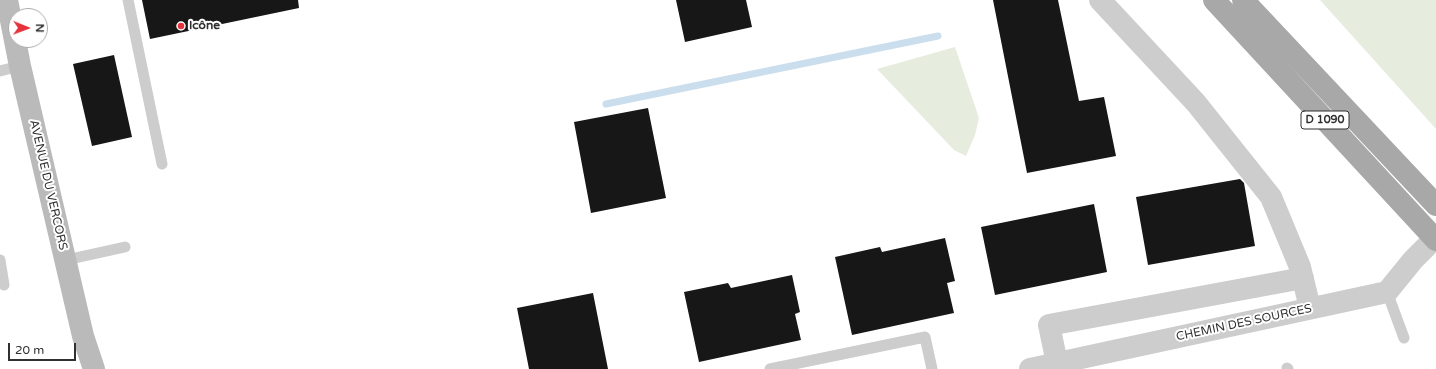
<!DOCTYPE html>
<html>
<head>
<meta charset="utf-8">
<style>
  body { margin:0 }
  #map { position:relative; width:1436px; height:369px; overflow:hidden; background:#fff; font-family:"Varela Round",sans-serif }
  canvas { display:block }
  .north { position:absolute; left:8px; top:8px; width:40px; height:40px; box-sizing:border-box; background:#fff; border:1px solid #acacac; border-radius:50%; rotate:91deg; font-size:11px; font-weight:700; line-height:16px; text-align:center; color:#303030 }
  .north::after { content:''; display:block; margin:auto; width:14px; height:18px; background:#e7323b; clip-path:polygon(50% 0,100% 100%,50% 72%,0 100%) }
  .scale { position:absolute; left:8px; top:343px; width:68px; height:18px; box-sizing:border-box; border:2px solid #303030; border-top:0; padding-left:5px; font-size:12px; line-height:14px; white-space:nowrap; color:#303030; -webkit-text-stroke:3px #fff; paint-order:stroke }
</style>
</head>
<body>
<div id="map">
<canvas width="1436" height="369"></canvas>
<div class="north">N</div>
<div class="scale">20 m</div>
</div>
<script>
const c = document.querySelector('canvas').getContext('2d');
c.lineJoin = 'round';
function fill(path, color) {
  c.fillStyle = color;
  c.fill(path, 'evenodd');
}
function toPath(rows) {
  const path = new Path2D();
  for (const r of rows) {
    path.moveTo(r[0], r[1]);
    for (let i = 2; i < r.length; i += 2) path.lineTo(r[i], r[i + 1]);
  }
  return path;
}
function stroke(path, color, width, dash) {
  c.strokeStyle = color;
  c.lineWidth = width;
  c.lineCap = dash ? 'butt' : 'round';
  c.setLineDash(dash || []);
  c.stroke(path);
}
function write(font, color, halo, rows, align = 'center') {
  c.font = font + ' "Varela Round",sans-serif';
  c.lineWidth = 4;
  c.setLineDash([]);
  c.textBaseline = 'middle';
  c.strokeStyle = halo;
  c.fillStyle = color;
  for (const [text, x, y, turn = 0] of rows) {
    c.save();
    c.translate(x, y);
    c.rotate((+turn || 0) * Math.PI / 180);
    c.textAlign = isNaN(turn) ? turn : align;
    if (halo) c.strokeText(text, 0, 0);
    c.fillText(text, 0, 0);
    c.restore();
  }
}
const green = toPath([
  [1320,0,1436,0,1436,129],
  [955,47,979,118,975,135,966,156,954,150,877,69]
]);
const stream = toPath([
  [606,104,938,36]
]);
const building = toPath([
  [142,0,298,0,299,8,150,39],
  [676,0,746,0,752,27,685,42],
  [993,0,1058,0,1079,101,1104,97,1116,156,1027,173],
  [114,55,132,137,92,146,73,64],
  [648,108,666,198,591,213,574,122],
  [1240,179,1244,183,1255,246,1148,265,1136,197],
  [1094,204,1107,272,995,295,981,227],
  [945,238,955,281,947,283,954,313,852,335,835,257,880,247,882,252],
  [792,275,800,312,795,314,801,340,699,362,684,292,728,283,731,288],
  [593,293,608,369,529,369,517,308]
]);
const lane = toPath([
  [128,0,162,164],
  [0,71,20,66],
  [0,260,4,285],
  [66,260,125,247],
  [1387,292,1404,338],
  [1287,368,1288,369],
  [770,369,925,337,932,369]
]);
const street = toPath([
  [1100,0,1196,103,1271,197,1300,267,1310,308],
  [1057,363,1049,325,1303,278],
  [1030,369,1387,292,1413,260,1436,237]
]);
const secondary = toPath([
  [7,0,20,66,83,336,94,369]
]);
const primary = toPath([
  [1214,0,1436,240],
  [1243,0,1436,205]
]);
const markers = [
  [181,26,4,"#e7323b"]
];
const shields = [
  [1325,120,48]
];
const shieldNames = [
  ["D 1090",1325,120]
];
const poiNames = [
  ["Icône",189,26]
];
const streetNames = [
  ["AVENUE DU VERCORS",48,185,77],
  ["CHEMIN DES SOURCES",1244,323,-12]
];
fill(green, '#e6edde');
stroke(stream, '#cadeed', 7);
fill(building, '#171717');
stroke(lane, '#cdcdcd', 11);
stroke(street, '#cdcdcd', 22);
stroke(secondary, '#bababa', 22);
stroke(primary, '#a8a8a8', 22);
for (const [x, y, r, color] of markers) {
  const dot = new Path2D();
  dot.arc(x, y, r, 0, 2 * Math.PI);
  c.fillStyle = color;
  c.fill(dot);
  stroke(dot, '#fff', 1.5);
}
for (const [x, y, w] of shields) {
  const box = new Path2D();
  box.roundRect(x - w / 2, y - 9, w, 18, 3);
  c.fillStyle = '#fff';
  c.fill(box);
  stroke(box, '#303030', 1);
}
write('bold 11px', '#303030', null, shieldNames);
write('bold 12px', '#303030', '#fff', poiNames, 'left');
write('12px', '#303030', '#fff', streetNames);
</script>
</body>
</html>
